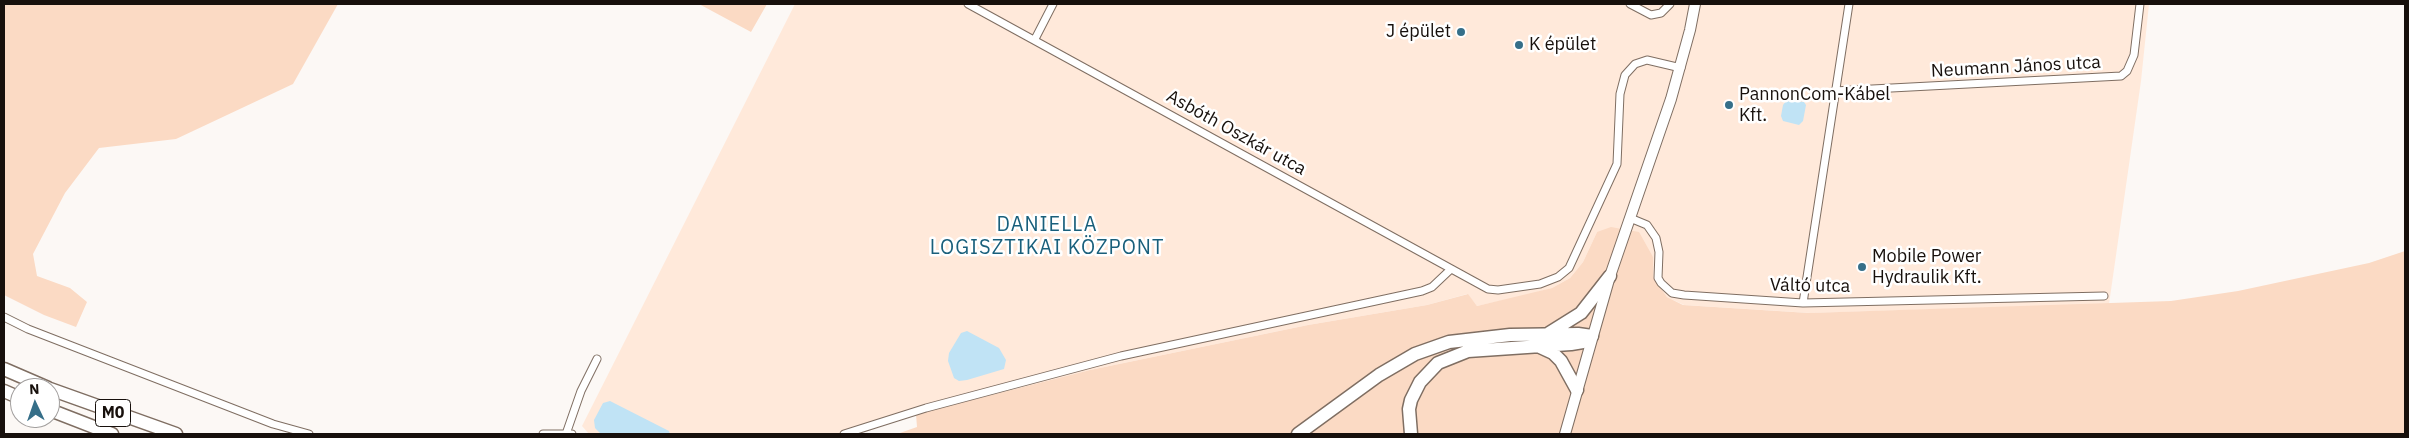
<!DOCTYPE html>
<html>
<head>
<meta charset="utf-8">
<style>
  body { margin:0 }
  #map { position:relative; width:2409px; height:438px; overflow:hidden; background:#fcf8f5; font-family:"IBM Plex Sans",sans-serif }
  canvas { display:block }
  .frame { position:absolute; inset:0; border:5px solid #17100c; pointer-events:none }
  .north { position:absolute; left:10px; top:378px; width:50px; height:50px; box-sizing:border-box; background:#fff; border:1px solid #a29f9e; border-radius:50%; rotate:357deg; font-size:14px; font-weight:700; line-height:20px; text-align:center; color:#17100c }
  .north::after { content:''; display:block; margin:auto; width:18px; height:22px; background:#366f89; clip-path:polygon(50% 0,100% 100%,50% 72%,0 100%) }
</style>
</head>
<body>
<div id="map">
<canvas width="2409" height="438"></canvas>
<div class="frame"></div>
<div class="north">N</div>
</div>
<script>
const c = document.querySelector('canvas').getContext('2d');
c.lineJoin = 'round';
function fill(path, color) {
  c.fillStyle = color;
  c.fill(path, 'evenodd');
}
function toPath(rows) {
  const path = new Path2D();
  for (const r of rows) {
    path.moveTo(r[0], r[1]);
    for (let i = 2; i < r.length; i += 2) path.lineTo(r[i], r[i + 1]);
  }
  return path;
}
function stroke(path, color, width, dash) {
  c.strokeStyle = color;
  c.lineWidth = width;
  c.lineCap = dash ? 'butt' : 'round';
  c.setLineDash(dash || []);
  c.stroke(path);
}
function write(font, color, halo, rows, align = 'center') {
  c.font = font + ' "IBM Plex Sans",sans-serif';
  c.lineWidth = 5;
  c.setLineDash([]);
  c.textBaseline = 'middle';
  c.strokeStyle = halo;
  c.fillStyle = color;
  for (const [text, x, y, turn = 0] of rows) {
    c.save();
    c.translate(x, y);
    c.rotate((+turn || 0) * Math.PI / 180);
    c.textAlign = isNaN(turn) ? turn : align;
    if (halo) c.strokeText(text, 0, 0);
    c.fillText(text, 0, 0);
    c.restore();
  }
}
const built = toPath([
  [795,4,2149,4,2141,81,2109,304,1810,313,1684,305,1667,297,1653,277,1653,257,1597,232,1583,262,1570,278,1552,288,1527,295,1477,306,1467,294,1427,305,1308,325,1090,370,916,414,854,434,589,434,582,426]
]);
const green = toPath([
  [4,4,338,4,293,84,176,139,99,148,65,193,33,254,37,276,70,288,87,302,76,327,44,315,4,295],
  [699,4,767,4,751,32],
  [1611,227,1639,232,1653,257,1653,277,1667,297,1683,305,1809,313,2171,301,2238,291,2369,263,2405,251,2405,434,897,434,917,427,916,414,1090,370,1308,325,1427,305,1468,294,1477,306,1552,288,1570,278,1583,262,1597,232]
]);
const water = toPath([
  [1787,100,1804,102,1806,105,1803,121,1799,125,1783,121,1781,116,1783,105],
  [967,331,999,348,1006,360,1004,369,967,380,959,381,954,378,948,361,949,353,961,333],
  [610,401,669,431,670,434,601,434,595,428,594,420,603,403]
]);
const stream = toPath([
  [4,434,5,434]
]);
const street = toPath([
  [968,4,1488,289,1498,290,1540,284,1558,277,1569,268,1617,164,1620,94,1625,75,1635,64,1647,60,1681,68],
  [1630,4,1651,15,1661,13,1670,4],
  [1035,39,1053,4],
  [1834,91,2121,76,2127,71,2134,55,2140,4],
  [1630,218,1647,225,1656,238,1659,252,1658,278,1661,283,1672,293,1684,295,1803,303,2104,296],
  [1803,303,1849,4],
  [4,317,28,329,273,424,309,434],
  [543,434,572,434],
  [566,434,581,391,597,359],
  [844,434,926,408,1121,356,1422,291,1432,287,1451,269]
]);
const secondary = toPath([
  [1565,434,1610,276,1671,99,1690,30,1695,4]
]);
const highway = toPath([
  [1549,333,1581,313,1610,276],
  [1540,347,1553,353,1561,361,1577,390],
  [4,369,48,388],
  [50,389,176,434],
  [4,391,20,398],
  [50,410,112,434],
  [1298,434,1379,375,1415,354,1449,342,1510,335,1578,334,1592,336],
  [1411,434,1409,409,1411,400,1420,382,1438,363,1468,351,1571,344,1583,342,1592,336]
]);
const markers = [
  [1461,32,5,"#366f89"],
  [1519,45,5,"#366f89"],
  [1729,105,5,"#366f89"],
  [1862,267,5,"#366f89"]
];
const shields = [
  [113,413,35]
];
const shieldNames = [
  ["M0",113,413]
];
const poiNames = [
  ["J épület",1451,32,"right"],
  ["K épület",1529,45],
  ["PannonCom-Kábel",1739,95],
  ["Kft.",1739,116],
  ["Mobile Power",1872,257],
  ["Hydraulik Kft.",1872,278]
];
const streetNames = [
  ["Neumann János utca",2016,67,-3],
  ["Asbóth Oszkár utca",1236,133,29],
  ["Váltó utca",1810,286,1]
];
const quarterNames = [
  ["DANIELLA",1047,225],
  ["LOGISZTIKAI KÖZPONT",1047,248]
];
fill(built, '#ffe9da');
fill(green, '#fbdac4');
fill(water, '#c0e3f5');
stroke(stream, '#c0e3f5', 2.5);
stroke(street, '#7f6e62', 9);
stroke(secondary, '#7f6e62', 12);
stroke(highway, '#7f6e62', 15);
stroke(street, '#fff', 7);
stroke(secondary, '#fff', 10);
stroke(highway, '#fff', 12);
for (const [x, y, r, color] of markers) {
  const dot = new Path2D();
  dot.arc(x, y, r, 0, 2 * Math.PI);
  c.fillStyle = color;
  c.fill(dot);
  stroke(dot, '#fff', 2);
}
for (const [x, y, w] of shields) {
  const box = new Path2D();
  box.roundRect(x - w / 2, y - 13.5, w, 27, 4);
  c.fillStyle = '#fff';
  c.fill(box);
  stroke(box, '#17100c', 1);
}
write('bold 16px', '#17100c', null, shieldNames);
write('18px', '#17100c', '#fff', poiNames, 'left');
write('18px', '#17100c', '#fff', streetNames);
c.letterSpacing = '1px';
write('20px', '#195f7b', '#fff', quarterNames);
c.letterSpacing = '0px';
</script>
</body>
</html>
